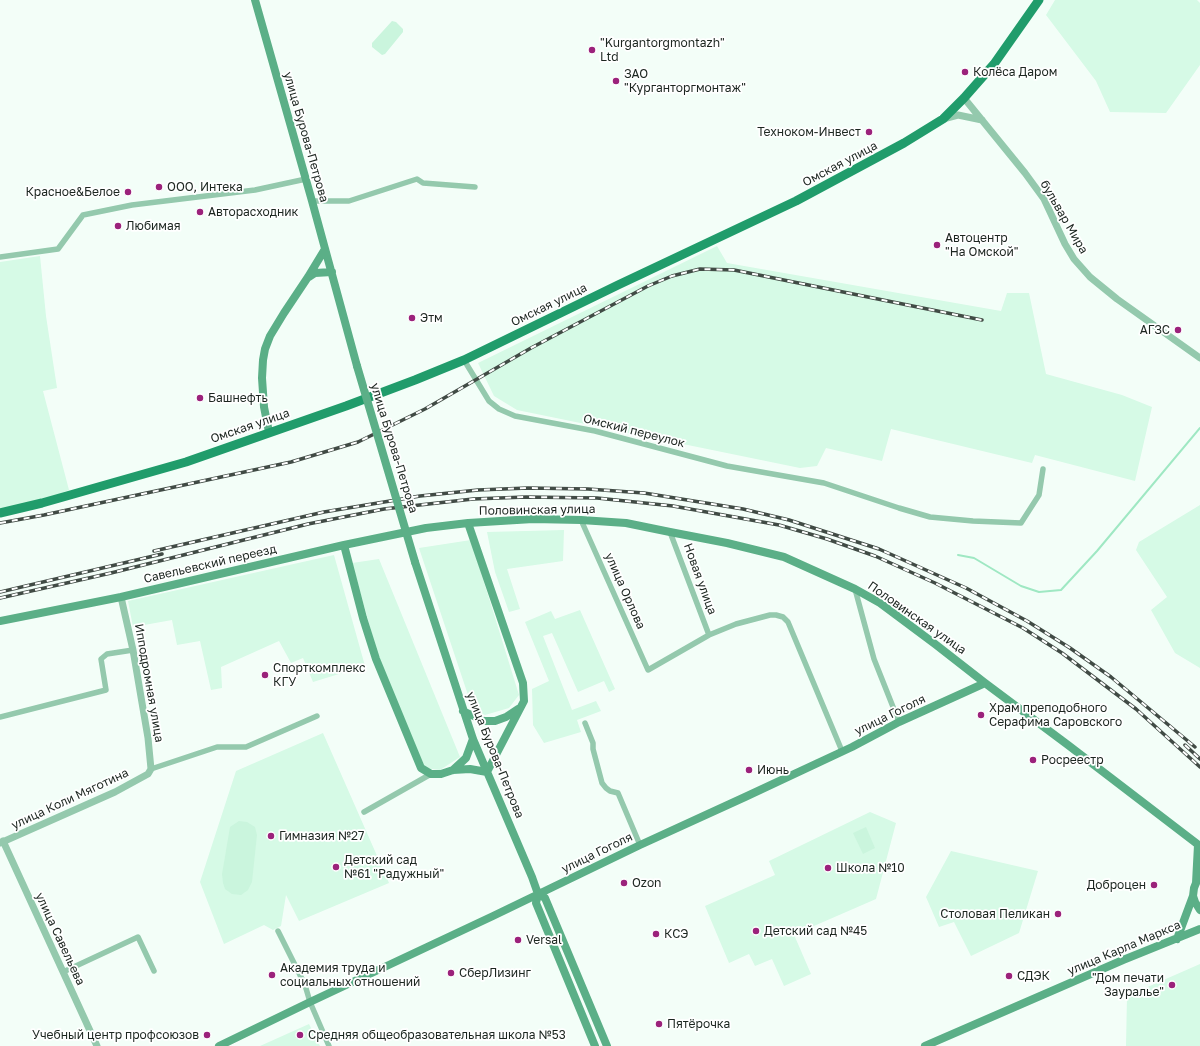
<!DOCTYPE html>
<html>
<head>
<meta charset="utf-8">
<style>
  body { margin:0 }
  canvas { display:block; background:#f3fef8 }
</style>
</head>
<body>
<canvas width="1200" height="1046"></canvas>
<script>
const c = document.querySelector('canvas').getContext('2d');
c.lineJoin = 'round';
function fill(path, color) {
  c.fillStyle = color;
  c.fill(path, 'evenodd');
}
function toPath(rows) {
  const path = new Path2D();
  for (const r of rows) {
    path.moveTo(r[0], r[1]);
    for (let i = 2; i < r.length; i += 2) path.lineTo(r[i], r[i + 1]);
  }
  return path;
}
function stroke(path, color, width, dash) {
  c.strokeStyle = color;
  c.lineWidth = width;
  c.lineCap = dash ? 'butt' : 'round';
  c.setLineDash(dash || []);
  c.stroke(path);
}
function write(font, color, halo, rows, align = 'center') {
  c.font = font + ' "Golos Text",sans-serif';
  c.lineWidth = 3.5;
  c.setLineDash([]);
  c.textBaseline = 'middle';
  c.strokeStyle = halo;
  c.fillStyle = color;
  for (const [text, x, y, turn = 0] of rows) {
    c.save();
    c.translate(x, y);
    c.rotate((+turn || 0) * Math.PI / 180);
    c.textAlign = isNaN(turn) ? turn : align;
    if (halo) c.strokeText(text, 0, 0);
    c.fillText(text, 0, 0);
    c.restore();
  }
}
const built = toPath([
  [1055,0,1197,0,1200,3,1200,65,1166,113,1110,112,1096,81,1046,15],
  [717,246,727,263,1001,311,1007,293,1029,293,1046,374,1122,395,1152,407,1135,481,1035,455,1032,463,891,429,882,461,826,448,817,466,800,468,517,410,494,396,478,363],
  [40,256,46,316,57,388,43,391,69,490,39,502,0,510,0,262],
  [1200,505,1200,668,1175,653,1151,610,1167,597,1136,550,1139,542],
  [564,530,563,561,507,569,520,609,509,612,495,572,487,532],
  [471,540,519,695,509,708,485,715,473,710,419,548],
  [334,555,365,666,313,682,303,658,291,663,279,641,221,667,222,688,211,690,200,641,177,645,172,620,133,627,128,601],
  [379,559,460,757,440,770,425,768,379,659,352,563],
  [580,610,615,689,609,692,604,681,578,692,552,633,543,636,572,710,596,701,601,711,577,720,581,732,544,743,533,725,532,689,549,681,525,622,551,611,555,619],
  [323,733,389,883,299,921,286,895,281,926,273,930,264,925,224,944,200,882,236,771],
  [870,812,896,823,876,899,807,929,798,926,795,937,811,974,784,986,772,959,755,966,749,954,729,963,705,906,775,875,769,861],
  [951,851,1038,871,1019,933,971,956,954,922,939,927,926,897],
  [1200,964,1200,1046,1126,1046,1127,996],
  [309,1024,320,1046,260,1046]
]);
const green = toPath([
  [392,21,396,22,403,29,403,32,385,54,382,55,372,47,372,43],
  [239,821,247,822,255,827,257,835,252,882,248,890,241,895,232,894,225,889,223,883,222,874,230,827],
  [866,827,875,848,863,854,853,833]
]);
const stream = toPath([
  [958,555,974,558,1021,586,1039,592,1061,590,1097,551,1200,428]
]);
const minor = toPath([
  [312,201,349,201,417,179,423,183,475,187],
  [0,257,58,249,83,215,132,205,255,190,306,179],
  [464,360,489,401,499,409,515,416,595,431,727,466,824,483,899,508,930,517,973,521,1021,523,1039,495,1043,469],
  [581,520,648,670,709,635,736,624,770,615,776,615,783,617,788,622,842,751],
  [670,532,709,635],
  [855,589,874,659,899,722],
  [0,717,106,690,101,659,107,654,133,650],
  [585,723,593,743,593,749,602,783,606,788,610,791,618,793,640,845],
  [151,769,217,747,246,747,317,716],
  [364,812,431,774],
  [278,931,305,985,310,1002,329,1046],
  [63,972,138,937,154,971]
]);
const tertiary = toPath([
  [964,98,1025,173,1044,199,1065,244,1074,259,1090,277,1117,299,1200,358],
  [943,119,958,115,982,120],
  [3,841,97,1046],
  [0,843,115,792,148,774,151,769,148,738,133,650,121,597]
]);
const secondary = toPath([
  [255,0,312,201,357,366],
  [309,277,315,273,332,272],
  [269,432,264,407,262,378,263,360,265,349,270,336,284,313,308,277,325,249],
  [468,523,523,683,524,701,487,772],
  [344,545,363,618,376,659,421,768,431,774,441,774,453,770,470,769,487,772],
  [415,562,473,739,532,877,538,894,536,903,595,1046],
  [0,621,121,597,344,545,426,528,468,523,533,519,581,520,626,523,670,532,727,543,784,557,855,589,880,603,935,644,985,683,1068,745,1200,846],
  [463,711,484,721,495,721,506,717,518,709],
  [453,770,466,758,473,739],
  [1198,878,1194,888,1193,896,1195,902,1200,910],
  [1196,883,1198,845],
  [538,894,545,898,607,1046],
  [1177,939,1193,896],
  [219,1046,310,1002,493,916,640,845,745,797,852,747,899,722,985,683],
  [925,1046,1123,960,1200,929]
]);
const primary = toPath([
  [0,513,42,503,186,462,346,406,415,380,464,360,618,285,796,201,904,143,943,119,964,98,994,64,1039,0]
]);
const rail = toPath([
  [0,523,44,515,291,462,358,442,425,409,531,348,648,286,672,276,700,269,734,270,982,320],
  [154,551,324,512,420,496,478,490,528,488,588,489,644,493,743,509,789,520,879,549,966,588,1027,621,1070,648,1111,677,1195,747],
  [0,592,162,554],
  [0,598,111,573,308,524,384,509,473,499,526,497,597,498,673,506,779,525,827,539,875,556,935,583,1023,628,1062,653,1136,709,1200,767],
  [1185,745,1200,759]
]);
const secondaryBridge = toPath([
  [357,366,415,562]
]);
const markers = [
  [592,50,4,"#9b227b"],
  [965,72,4,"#9b227b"],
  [616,81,4,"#9b227b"],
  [869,132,4,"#9b227b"],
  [159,187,4,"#9b227b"],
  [128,192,4,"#9b227b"],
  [200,212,4,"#9b227b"],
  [118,226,4,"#9b227b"],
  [937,245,4,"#9b227b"],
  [412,318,4,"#9b227b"],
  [1178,330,4,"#9b227b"],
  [200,398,4,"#9b227b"],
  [265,675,4,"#9b227b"],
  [981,715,4,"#9b227b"],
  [1033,760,4,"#9b227b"],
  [749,770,4,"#9b227b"],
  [271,836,4,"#9b227b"],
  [336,867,4,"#9b227b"],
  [828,868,4,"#9b227b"],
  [624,883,4,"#9b227b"],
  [1154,885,4,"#9b227b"],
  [1058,914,4,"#9b227b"],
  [756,931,4,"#9b227b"],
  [656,934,4,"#9b227b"],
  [518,940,4,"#9b227b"],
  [451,973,4,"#9b227b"],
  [272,975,4,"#9b227b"],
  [1009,976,4,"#9b227b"],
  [1172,985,4,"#9b227b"],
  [659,1024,4,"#9b227b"],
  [207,1035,4,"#9b227b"],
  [300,1035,4,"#9b227b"]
];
const poiNames = [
  ["\"Kurgantorgmontazh\"",600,43],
  ["Ltd",600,57],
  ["Колёса Даром",973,72],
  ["ЗАО",624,74],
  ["\"Курганторгмонтаж\"",624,88],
  ["Техноком-Инвест",861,132,"right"],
  ["ООО, Интека",167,187],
  ["Красное&Белое",120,192,"right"],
  ["Авторасходник",208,212],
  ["Любимая",126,226],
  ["Автоцентр",945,238],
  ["\"На Омской\"",945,252],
  ["Этм",420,318],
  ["АГЗС",1170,330,"right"],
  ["Башнефть",208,398],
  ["Спорткомплекс",273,668],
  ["КГУ",273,682],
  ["Храм преподобного",989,708],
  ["Серафима Саровского",989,722],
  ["Росреестр",1041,760],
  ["Июнь",757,770],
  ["Гимназия №27",279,836],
  ["Детский сад",344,860],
  ["№61 \"Радужный\"",344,874],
  ["Школа №10",836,868],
  ["Ozon",632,883],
  ["Доброцен",1146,885,"right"],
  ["Столовая Пеликан",1050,914,"right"],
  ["Детский сад №45",764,931],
  ["КСЭ",664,934],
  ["Versal",526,940],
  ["Академия труда и",280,968],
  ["социальных отношений",280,982],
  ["СберЛизинг",459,973],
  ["СДЭК",1017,976],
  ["\"Дом печати",1164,978,"right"],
  ["Зауралье\"",1164,992,"right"],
  ["Пятёрочка",667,1024],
  ["Учебный центр профсоюзов",199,1035,"right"],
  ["Средняя общеобразовательная школа №53",308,1035]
];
const streetNames = [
  ["улица Бурова-Петрова",306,137,74],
  ["Омская улица",840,164,-28],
  ["бульвар Мира",1064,217,60],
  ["Омская улица",549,305,-26],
  ["Омская улица",250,426,-19],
  ["Омский переулок",634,431,14],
  ["улица Бурова-Петрова",394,448,73],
  ["Половинская улица",537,510,-1],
  ["Савельевский переезд",210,564,-13],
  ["Новая улица",700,579,70],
  ["улица Орлова",625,591,66],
  ["Половинская улица",917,618,35],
  ["Ипподромная улица",149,683,80],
  ["улица Гоголя",890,715,-26],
  ["улица Бурова-Петрова",495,755,68],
  ["улица Коли Мяготина",70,799,-25],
  ["улица Гоголя",597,853,-26],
  ["улица Савельева",60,939,65],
  ["улица Карла Маркса",1124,948,-23]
];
fill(built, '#d6fae6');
fill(green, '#caf5dd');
stroke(stream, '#9fe8c3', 2);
stroke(minor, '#94c9ad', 5.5);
stroke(tertiary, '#94c9ad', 7);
stroke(secondary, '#5baf87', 8);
stroke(primary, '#209c6b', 9);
stroke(rail, '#414b45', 3.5);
stroke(rail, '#fff', 2, [6]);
stroke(secondaryBridge, '#5baf87', 8);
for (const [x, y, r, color] of markers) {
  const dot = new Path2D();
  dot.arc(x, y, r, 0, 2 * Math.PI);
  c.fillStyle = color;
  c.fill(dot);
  stroke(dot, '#fff', 1.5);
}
write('12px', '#1c2620', '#fff', poiNames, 'left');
write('12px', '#1c2620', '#fff', streetNames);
</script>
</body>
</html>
